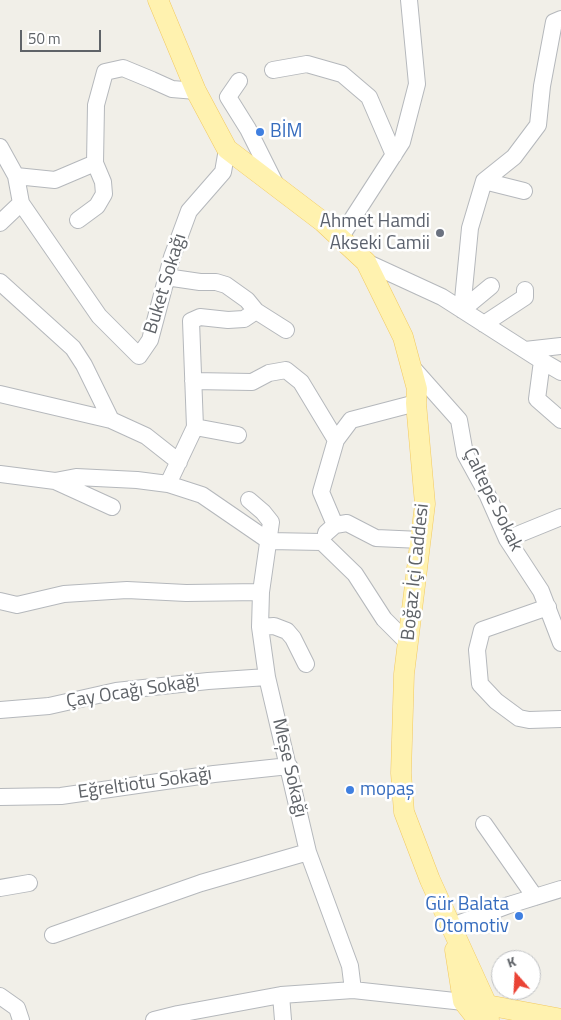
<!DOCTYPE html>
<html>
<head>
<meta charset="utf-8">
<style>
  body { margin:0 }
  #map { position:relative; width:561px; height:1020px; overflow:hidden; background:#f1efe8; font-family:"Titillium Web",sans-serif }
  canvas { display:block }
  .north { position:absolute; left:491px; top:950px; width:50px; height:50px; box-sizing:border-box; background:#fff; border:1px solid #bfc1c3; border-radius:50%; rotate:341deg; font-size:14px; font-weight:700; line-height:20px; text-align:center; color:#5f6368 }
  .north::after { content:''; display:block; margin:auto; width:18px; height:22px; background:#ea4335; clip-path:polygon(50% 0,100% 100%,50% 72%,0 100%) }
  .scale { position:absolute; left:20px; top:30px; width:81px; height:22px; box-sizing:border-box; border:2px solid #5f6368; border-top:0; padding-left:6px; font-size:15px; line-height:18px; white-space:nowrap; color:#5f6368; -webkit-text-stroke:4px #fff; paint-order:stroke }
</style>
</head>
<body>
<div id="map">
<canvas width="561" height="1020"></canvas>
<div class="north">K</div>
<div class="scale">50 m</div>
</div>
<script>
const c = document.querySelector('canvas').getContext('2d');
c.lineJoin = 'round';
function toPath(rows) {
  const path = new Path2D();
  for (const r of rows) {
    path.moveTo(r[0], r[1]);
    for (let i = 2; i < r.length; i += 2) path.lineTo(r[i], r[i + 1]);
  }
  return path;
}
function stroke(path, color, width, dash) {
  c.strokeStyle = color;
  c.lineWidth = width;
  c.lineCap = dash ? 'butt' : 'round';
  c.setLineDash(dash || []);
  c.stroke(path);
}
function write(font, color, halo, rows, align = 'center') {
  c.font = font + ' "Titillium Web",sans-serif';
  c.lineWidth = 5;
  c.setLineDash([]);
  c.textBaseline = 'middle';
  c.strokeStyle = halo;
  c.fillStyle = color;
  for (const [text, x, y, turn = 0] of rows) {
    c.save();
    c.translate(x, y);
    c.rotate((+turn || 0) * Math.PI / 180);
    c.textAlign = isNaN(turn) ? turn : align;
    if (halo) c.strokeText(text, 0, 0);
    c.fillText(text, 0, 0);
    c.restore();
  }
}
const minor = toPath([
  [273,70,307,64,342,74,369,97,394,155],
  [239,81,228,97,248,129,277,187],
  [0,147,16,176,21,203,99,316,139,356,150,340,172,257,189,211,223,172,227,149],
  [16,176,55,180,95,163,96,105,105,72,123,68,152,80,172,89,196,91],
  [484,181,524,191],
  [78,220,97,206,104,194,103,182,95,163],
  [0,223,21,203],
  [340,238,402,142,417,84,409,0],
  [366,262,442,297,542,361,561,372],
  [166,277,200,282,216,282,226,285,247,300,256,311,244,319,228,320,200,317,191,321,195,427,168,484],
  [0,282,73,348,84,365,111,420],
  [462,310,470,228,484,181,514,157,538,125,542,86,554,22,561,19],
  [462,310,491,286],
  [256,311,286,330],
  [484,324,525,297,525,290],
  [525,350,561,346],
  [542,361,537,399,561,420],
  [411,366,459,420,465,454,488,496,507,539,541,591,561,643],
  [193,381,252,382,269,373,286,370,301,382,336,440],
  [0,394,111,420,146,436,179,462],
  [195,427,238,435],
  [0,474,55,481,76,477,137,480,168,484,202,495,269,541,322,542,355,574,384,619,408,643],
  [55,481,112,507],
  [249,500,263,512,271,522,261,592,260,627,267,677,308,852,350,966,353,990],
  [335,525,321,492,336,440,351,420,416,403],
  [326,533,335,525,347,523,376,538,421,540],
  [507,539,561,517],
  [0,601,17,605,64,594,127,590,186,593,261,592],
  [548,607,482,630,477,650,480,684,496,701,519,718,529,720,561,719],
  [260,627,274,626,287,631,293,638,306,664],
  [0,710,49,706,116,691,208,681,267,677],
  [0,797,61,796,214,774,289,766],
  [484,824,535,897],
  [0,888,29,883],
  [452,926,509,905,561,889],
  [53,935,201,883,308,852],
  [281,995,283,1020],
  [0,996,17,1008,21,1020],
  [154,1020,178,1014,281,995,353,990,473,1003]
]);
const major = toPath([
  [158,0,196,91,227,149,323,222,366,262,403,337,417,389,416,403,425,504,404,674,401,773,404,812,430,880,487,1005,489,1020],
  [455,950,463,1001,478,1020],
  [487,1005,561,1019]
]);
const markers = [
  [260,132,5,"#3f7fe0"],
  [440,233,5,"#6b7280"],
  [350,790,5,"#3f7fe0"],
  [519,916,5,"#3f7fe0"]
];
const shopNames = [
  ["BİM",270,132],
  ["mopaş",360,790],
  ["Gür Balata",509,905,"right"],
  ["Otomotiv",509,927,"right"]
];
const worshipNames = [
  ["Ahmet Hamdi",430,222],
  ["Akseki Camii",430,244]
];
const streetNames = [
  ["Buket Sokağı",166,284,-73],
  ["Çaltepe Sokak",492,500,64],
  ["Boğaz İçi Caddesi",416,572,-84],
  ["Çay Ocağı Sokağı",133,692,-9],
  ["Meşe Sokağı",289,768,77],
  ["Eğreltiotu Sokağı",145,784,-8]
];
stroke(minor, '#b5b8bc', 18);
stroke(major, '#f2c960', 21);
stroke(minor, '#fff', 16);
stroke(major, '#fff2af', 20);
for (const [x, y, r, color] of markers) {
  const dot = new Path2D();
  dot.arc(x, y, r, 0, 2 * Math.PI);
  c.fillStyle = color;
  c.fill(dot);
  stroke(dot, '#fff', 2);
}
write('19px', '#366cbe', '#fff', shopNames, 'left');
write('19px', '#5b616d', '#fff', worshipNames, 'right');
write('19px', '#5f6368', '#fff', streetNames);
</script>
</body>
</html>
